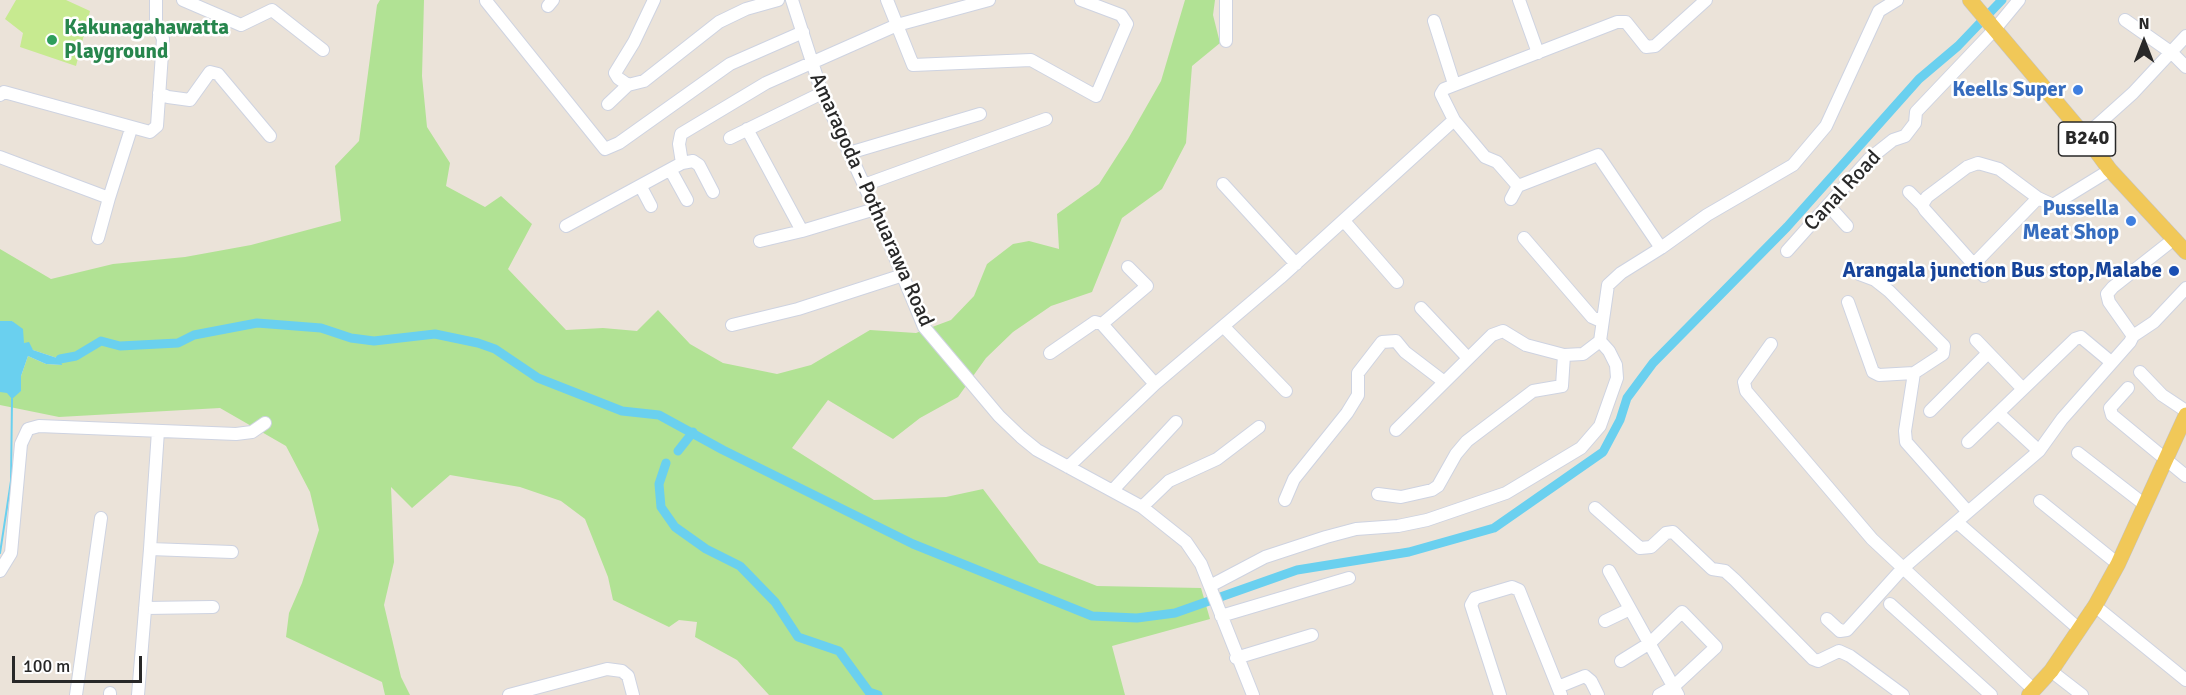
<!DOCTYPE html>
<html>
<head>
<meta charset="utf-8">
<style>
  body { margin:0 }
  #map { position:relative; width:2186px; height:695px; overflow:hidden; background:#ebe3d9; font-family:Signika,sans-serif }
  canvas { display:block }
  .north { position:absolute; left:2114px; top:12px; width:60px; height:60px; -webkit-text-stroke:4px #fff; paint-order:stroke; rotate:0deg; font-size:16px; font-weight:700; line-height:24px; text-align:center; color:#282828 }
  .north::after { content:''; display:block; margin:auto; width:21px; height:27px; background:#282828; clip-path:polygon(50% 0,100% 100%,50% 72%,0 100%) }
  .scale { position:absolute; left:12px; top:656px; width:130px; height:27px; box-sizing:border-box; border:3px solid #282828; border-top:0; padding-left:8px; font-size:18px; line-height:21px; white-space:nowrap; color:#282828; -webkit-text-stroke:4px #fff; paint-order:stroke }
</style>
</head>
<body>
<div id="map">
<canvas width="2186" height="695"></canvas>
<div class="north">N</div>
<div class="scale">100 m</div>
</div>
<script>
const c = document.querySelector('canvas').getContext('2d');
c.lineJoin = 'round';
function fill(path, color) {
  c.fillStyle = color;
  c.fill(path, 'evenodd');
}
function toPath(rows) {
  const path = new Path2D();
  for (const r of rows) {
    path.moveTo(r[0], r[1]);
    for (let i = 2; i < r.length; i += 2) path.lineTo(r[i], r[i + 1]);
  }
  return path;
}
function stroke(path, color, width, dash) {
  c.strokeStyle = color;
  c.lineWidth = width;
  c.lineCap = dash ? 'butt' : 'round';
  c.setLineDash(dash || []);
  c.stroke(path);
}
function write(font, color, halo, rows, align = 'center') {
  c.font = font + ' Signika,sans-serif';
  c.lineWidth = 5;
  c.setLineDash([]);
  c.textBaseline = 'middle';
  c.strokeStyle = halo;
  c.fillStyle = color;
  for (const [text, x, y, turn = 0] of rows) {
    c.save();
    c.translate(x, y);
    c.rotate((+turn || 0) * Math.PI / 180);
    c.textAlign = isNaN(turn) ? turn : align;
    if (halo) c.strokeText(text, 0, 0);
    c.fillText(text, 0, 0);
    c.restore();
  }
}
const green = toPath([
  [380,0,424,0,422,76,427,127,450,163,446,186,485,207,501,196,532,224,508,269,566,330,603,328,637,331,658,310,690,344,723,363,777,374,811,365,870,330,916,333,951,320,974,296,987,264,1013,244,1029,241,1059,249,1057,214,1099,184,1128,139,1161,81,1185,0,1215,0,1213,15,1220,43,1192,66,1186,143,1162,189,1122,218,1092,292,1051,306,1013,332,986,358,958,397,920,418,893,439,828,400,792,448,874,500,946,497,983,489,1039,563,1097,586,1201,588,1210,619,1112,646,1125,695,769,695,737,660,695,637,697,622,679,620,669,627,613,600,608,577,585,519,561,501,520,487,450,475,412,508,391,487,394,562,384,605,401,677,410,695,385,695,382,682,286,637,289,613,302,583,319,530,310,492,286,446,220,408,59,417,0,405,0,392,21,391,21,376,28,356,46,364,61,365,60,359,33,350,24,343,12,321,0,321,0,249,51,279,113,264,185,257,251,245,341,221,335,166,359,141,377,5]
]);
const pitch = toPath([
  [16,0,66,0,90,11,76,66,20,47,23,33,5,19]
]);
const water = toPath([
  [0,321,12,321,23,329,24,343,29,342,33,350,60,359,62,365,46,364,28,356,21,376,21,391,12,399,7,393,0,392]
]);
const stream = toPath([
  [0,553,11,481,12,399]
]);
const canal = toPath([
  [60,359,76,356,101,341,120,346,178,343,194,335,257,323,321,328,351,338,374,341,435,334,478,343,495,349,538,378,622,411,659,415,723,450,913,544,1092,616,1137,618,1175,613,1297,570,1409,552,1494,528,1603,452,1620,420,1627,398,1653,363,1787,227,1919,79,1958,46,2002,0],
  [678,451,693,432],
  [666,463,659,484,661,507,675,527,706,549,740,566,775,602,798,637,839,651,869,692,878,695]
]);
const minor = toPath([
  [183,0,241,25,272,10,323,50],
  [792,0,822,93,875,209,924,327,999,416,1021,437,1037,450,1142,507,1186,542,1201,564,1253,695],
  [887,0,913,65,1031,60,1096,96,1127,24,1121,15,1081,0],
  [1226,0,1226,41],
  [1519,0,1538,53],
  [486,1,605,149,619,143,730,64,803,32],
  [548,6,553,0],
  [2125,20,2172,53,2186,67],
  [1434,21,1454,84],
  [628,85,618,78,615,73,634,42,654,0],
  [159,93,168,97,190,100,210,72,218,74,270,136],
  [0,95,4,92,150,132,157,126,163,39,156,22,156,0],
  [608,104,628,85,644,81,719,22,746,9,778,0],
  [747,129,802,231,875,209],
  [2085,136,2133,93,2186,36],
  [730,138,822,93],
  [849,153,980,114],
  [0,157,109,198,131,129],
  [682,163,693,161,699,165,713,192],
  [671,171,687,200],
  [1223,184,1296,264],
  [864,185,1046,119],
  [1518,186,1598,155,1661,248],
  [641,187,651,206],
  [1909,192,1922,205],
  [1511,199,1518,186,1497,162,1485,157,1454,120,1441,94,1444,89,1617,22,1626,22,1646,47,1655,46,1706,0],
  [1828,205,1847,226],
  [1344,221,1397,282],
  [566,226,682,163,679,144,681,134,766,83,897,25,989,0],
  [98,238,109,198],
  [1524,238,1592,317,1601,321],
  [760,241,802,231],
  [1787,251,1869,159,1893,140,1905,136,1915,123,1916,112,1995,29,2019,0],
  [1974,264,2038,198],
  [1859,274,1875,280,1889,291,1944,346,1943,354,1914,373,1905,431,1906,442,1968,512,2039,451,2062,419,2130,342,2133,336,2109,302,2107,294,2113,287,2174,239],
  [1984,276,1925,210,1922,205,1927,197,1967,167,1978,163,1999,169,2038,198,2053,205,2110,170],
  [1848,302,1873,372,1879,375,1914,373],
  [1421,308,1467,357],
  [1102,324,1147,286,1128,267],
  [732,325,798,309,900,276],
  [1224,327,1286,391],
  [2133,336,2154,322,2186,288],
  [1976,340,2023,389],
  [1771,344,1744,382,1746,391,1872,539,2034,690],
  [1050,353,1095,322,1102,324,1155,384],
  [2140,372,2162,395,2186,411],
  [2128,388,2110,408,2112,415,2186,476],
  [1930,411,1988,353],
  [1998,413,2039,451],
  [1396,430,1492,335,1503,331,1526,345,1564,355,1583,354,1600,341],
  [1968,442,2075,339,2081,337,2111,362],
  [2078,453,2145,505],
  [1068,467,1155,384,1280,278,1454,120],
  [1113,490,1176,422],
  [1378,494,1401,497,1432,490,1438,486,1456,454,1467,441,1533,391,1562,386,1564,355],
  [1285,500,1294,479,1347,413,1358,395,1358,373,1382,342,1396,341,1405,352,1443,381],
  [2040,501,2118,564],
  [1142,507,1169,481,1217,459,1259,427],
  [1595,508,1640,548,1651,547,1666,533,1673,532,1712,569,1725,571,1735,580,1813,659,1818,661,1839,651,1850,656,1903,695],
  [1958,523,2079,629],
  [150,549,158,431],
  [0,571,11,553,21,444,28,429,39,426,236,434,252,432,265,423],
  [1609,571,1678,695],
  [1210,586,1265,557,1326,537,1356,529,1398,526,1427,520,1506,493,1581,448,1600,426,1617,378,1616,365,1609,351,1600,341,1608,285,1621,273,1661,248,1707,215,1793,165,1826,126,1879,11,1897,0],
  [1890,604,1991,695],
  [2095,606,2186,680],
  [145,608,213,607],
  [1221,616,1349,578],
  [1827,619,1840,631,1847,630,1902,569,1968,512],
  [1605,621,1630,609],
  [1236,658,1312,635],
  [1621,661,1650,643,1682,612,1716,647,1673,687,1659,695],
  [2051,671,2082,695],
  [1558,687,1585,676,1591,681,1598,695],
  [76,695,101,518],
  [110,695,110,693],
  [138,695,150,549,232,552],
  [509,695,607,669,622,671,628,676,633,695],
  [1500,695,1471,605,1475,598,1512,587,1519,590,1561,695]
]);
const major = toPath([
  [1970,0,2085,136,2110,170,2186,252],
  [2029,695,2051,671,2095,606,2118,564,2186,415]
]);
const markers = [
  [52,40,6,"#2e9e5b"],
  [2078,90,6,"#3f7fe0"],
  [2131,221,6,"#3f7fe0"],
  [2174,271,6,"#1a4fb4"]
];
const shields = [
  [2087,139,57]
];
const shieldNames = [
  ["B240",2087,139]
];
const leisureNames = [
  ["Kakunagahawatta",64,28],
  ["Playground",64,52]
];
const shopNames = [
  ["Keells Super",2066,90],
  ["Pussella",2119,209],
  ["Meat Shop",2119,233]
];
const streetNames = [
  ["Canal Road",1843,191,-47],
  ["Amaragoda - Pothuarawa Road",871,200,66]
];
const transitNames = [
  ["Arangala junction Bus stop,Malabe",2162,271]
];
fill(green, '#b1e294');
fill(pitch, '#c7ea90');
fill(water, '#6ad0ef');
stroke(stream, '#6ad0ef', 2);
stroke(canal, '#6ad0ef', 9);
stroke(minor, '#ced3e1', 14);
stroke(major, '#c3c3c3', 16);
stroke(minor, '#fff', 12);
stroke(major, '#f1c858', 15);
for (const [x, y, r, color] of markers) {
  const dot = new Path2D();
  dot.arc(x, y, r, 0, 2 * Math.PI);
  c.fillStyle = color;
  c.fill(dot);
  stroke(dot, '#fff', 2);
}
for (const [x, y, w] of shields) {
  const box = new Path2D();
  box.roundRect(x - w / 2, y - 17, w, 34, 4.5);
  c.fillStyle = '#fff';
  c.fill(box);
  stroke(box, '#282828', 1.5);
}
write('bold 20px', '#282828', null, shieldNames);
write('bold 21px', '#27864d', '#fff', leisureNames, 'left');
write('bold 21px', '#366cbe', '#fff', shopNames, 'right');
write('21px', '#282828', '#fff', streetNames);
write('bold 21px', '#164399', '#fff', transitNames, 'right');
</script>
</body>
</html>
